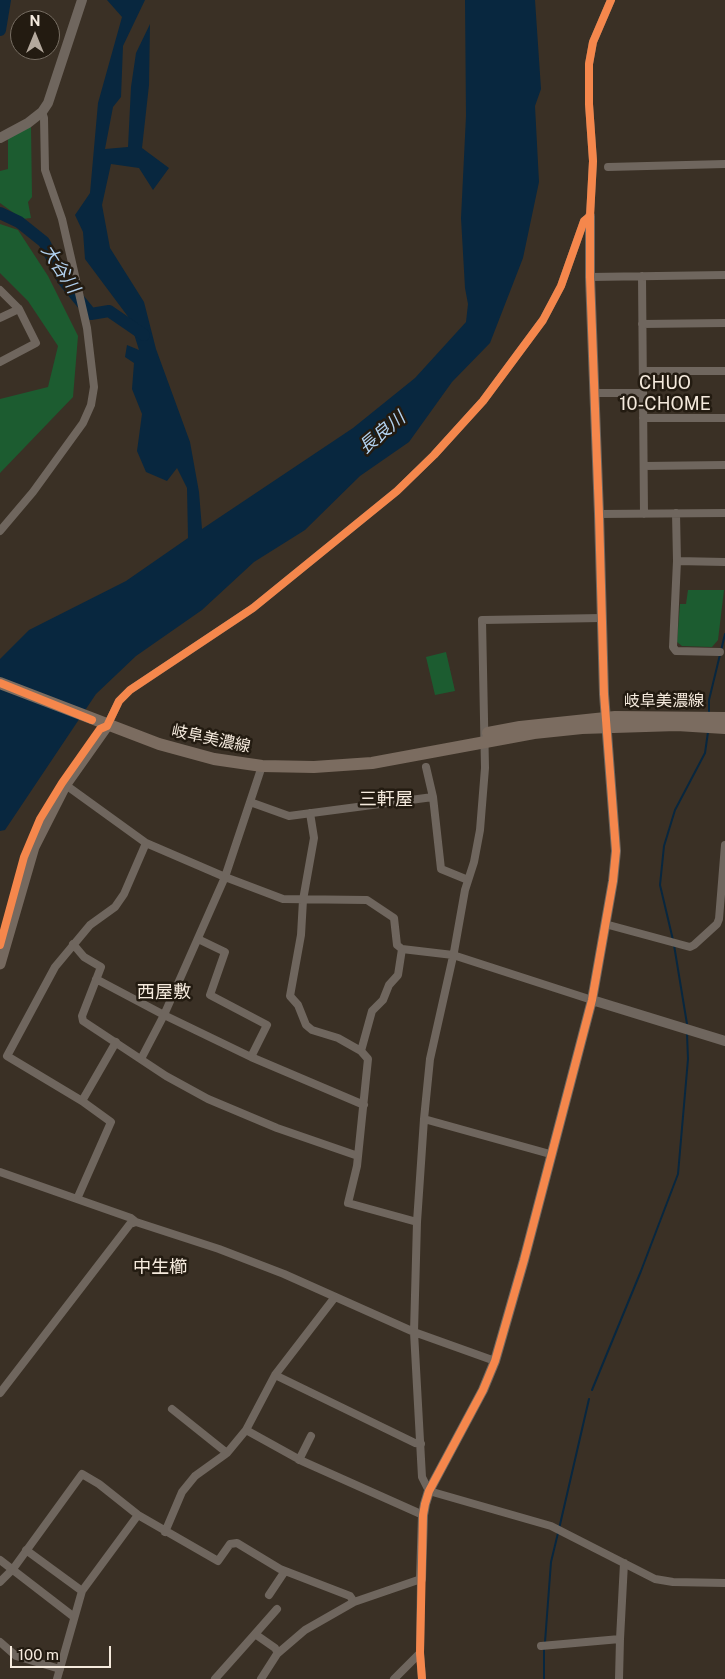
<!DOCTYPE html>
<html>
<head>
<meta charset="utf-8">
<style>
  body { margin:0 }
  #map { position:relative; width:725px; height:1679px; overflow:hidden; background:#3a3025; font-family:"Public Sans",sans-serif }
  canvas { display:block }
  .north { position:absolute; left:10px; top:10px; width:50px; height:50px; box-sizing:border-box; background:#231b11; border:1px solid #776e63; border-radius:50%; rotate:0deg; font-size:14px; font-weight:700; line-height:20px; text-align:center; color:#f5eadd }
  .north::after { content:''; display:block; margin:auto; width:18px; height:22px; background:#b4a99d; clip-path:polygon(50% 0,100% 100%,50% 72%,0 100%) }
  .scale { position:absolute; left:10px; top:1646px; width:101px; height:22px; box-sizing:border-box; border:2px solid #f5eadd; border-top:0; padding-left:6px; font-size:15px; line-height:18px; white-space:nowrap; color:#f5eadd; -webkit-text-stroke:4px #231b11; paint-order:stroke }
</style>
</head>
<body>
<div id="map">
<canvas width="725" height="1679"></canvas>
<div class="north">N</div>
<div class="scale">100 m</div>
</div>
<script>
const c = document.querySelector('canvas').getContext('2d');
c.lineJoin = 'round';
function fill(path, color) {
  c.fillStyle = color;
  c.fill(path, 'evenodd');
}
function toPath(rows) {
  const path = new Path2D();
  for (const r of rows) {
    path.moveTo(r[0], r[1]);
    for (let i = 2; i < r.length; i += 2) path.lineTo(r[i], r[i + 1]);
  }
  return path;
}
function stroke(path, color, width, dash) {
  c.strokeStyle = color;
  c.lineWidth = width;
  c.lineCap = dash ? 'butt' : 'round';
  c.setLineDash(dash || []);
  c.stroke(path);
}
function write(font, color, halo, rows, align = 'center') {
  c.font = font + ' "Public Sans","Noto Sans JP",sans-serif';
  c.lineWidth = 5;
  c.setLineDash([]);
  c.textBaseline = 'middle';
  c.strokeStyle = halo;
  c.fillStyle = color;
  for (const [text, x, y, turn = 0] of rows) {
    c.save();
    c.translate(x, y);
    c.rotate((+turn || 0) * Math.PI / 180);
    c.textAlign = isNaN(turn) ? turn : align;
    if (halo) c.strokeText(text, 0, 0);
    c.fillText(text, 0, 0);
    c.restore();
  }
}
const green = toPath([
  [31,126,32,197,28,202,31,218,22,219,0,203,0,171,8,169,8,138],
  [0,224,18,230,48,276,78,336,73,397,0,473,0,399,48,387,58,346,28,301,0,273],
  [688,590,724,590,718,640,712,647,682,646,677,642,680,604,686,604],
  [446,652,455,691,435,695,426,657]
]);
const water = toPath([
  [107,0,145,0,123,46,121,97,113,107,105,149,128,147,131,87,136,53,150,24,149,85,142,148,169,168,153,190,139,168,111,164,102,205,110,248,144,302,156,349,190,442,199,492,202,529,353,428,415,378,466,322,468,304,465,288,461,218,466,116,465,0,535,0,541,89,535,106,539,182,523,258,490,343,452,382,409,442,360,476,305,530,254,562,202,610,136,656,96,694,5,830,0,831,0,659,29,630,126,581,188,538,187,488,177,468,167,481,146,472,137,451,142,414,132,389,134,363,125,357,127,345,139,350,129,318,85,259,83,232,75,215,90,193,98,103,122,17]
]);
const stream = toPath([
  [709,712,709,700,725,634],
  [673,940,660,885,664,846,675,810,705,753,708,732],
  [674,945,687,1024],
  [592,1390,641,1271,678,1174,688,1059,687,1034],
  [559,1529,589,1399],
  [545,1642,551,1562,558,1533],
  [544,1647,544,1679]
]);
const river = toPath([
  [0,30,5,0],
  [0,213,19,222,44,242,63,280,91,314,109,311,144,335]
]);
const minor = toPath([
  [608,167,725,164],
  [642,276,644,514],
  [590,277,725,275],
  [0,290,19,309,36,343,0,362],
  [0,318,19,309],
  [642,324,725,323],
  [643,371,725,371],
  [595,393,643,393],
  [643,418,725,418],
  [644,466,725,465],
  [676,513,677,561,673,647,676,651,720,652],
  [599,514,725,513],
  [0,531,33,492,83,423,91,405,94,387,87,328,62,219,45,170,44,118,42,112],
  [677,561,725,562],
  [602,618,482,620,485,768,480,830,474,862,465,890,454,952,430,1059,424,1119,417,1222,414,1332,422,1477,429,1491,551,1526,655,1579,673,1582,725,1583],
  [107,726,119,701,130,690,253,608,397,491,434,455,483,401,543,320,561,286,584,221,590,216,593,161,589,104,589,64,593,42,611,0],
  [426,767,433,797,441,869,468,880],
  [63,783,146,843,225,877,283,899,367,900,394,918,397,945,402,949,453,955,592,1000],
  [250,802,289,816,433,797],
  [310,813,314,838,303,900,301,935,290,996,298,1005,306,1025,312,1030,338,1038,361,1051,368,1059,357,1166,348,1203,417,1222],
  [605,924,690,947,694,945,717,924,719,919,725,845],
  [198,939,225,952,210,995,267,1025,251,1057],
  [73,944,84,957,101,967,82,1016,83,1021,166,1076,208,1099,277,1128,358,1156],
  [96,979,164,1015,251,1057,364,1105],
  [361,1051,372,1011,383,1000,389,985,398,975,402,949],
  [141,1059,164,1015,225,877,262,766],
  [82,1101,116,1042],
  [424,1119,550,1154],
  [0,1172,131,1218,136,1222,219,1249,284,1274,414,1332,495,1361],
  [77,1199,111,1122,82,1101,7,1056,55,967,90,925,115,907,124,894,146,843],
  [275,1375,415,1443,421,1444],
  [0,1393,130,1224,136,1222],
  [172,1409,227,1453],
  [246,1430,302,1461,423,1515],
  [299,1460,311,1436],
  [165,1532,182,1492,195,1476,227,1453,246,1430,275,1375,335,1297],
  [26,1550,82,1591],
  [0,1560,74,1617],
  [0,1582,13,1569,82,1474,99,1484,138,1515,218,1561,230,1544,237,1543,280,1569,350,1596,354,1602],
  [269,1595,285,1571],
  [255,1634,277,1609],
  [620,1639,624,1563],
  [0,1642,16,1656,60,1669],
  [541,1646,620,1639,619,1679],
  [57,1679,82,1591,138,1515],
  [215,1679,255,1634,275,1648,278,1653],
  [261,1679,277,1654,305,1630,354,1602,421,1579,420,1653,422,1679],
  [394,1679,420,1653]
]);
const tertiary = toPath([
  [0,138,28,123,42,112,48,103,82,0],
  [592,1000,725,1041],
  [421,1579,423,1515,425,1504,429,1491,483,1390,495,1361,524,1260,592,1000,613,881,616,851,604,694,599,514,590,277,590,216]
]);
const secondary = toPath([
  [0,964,34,847,66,784,107,726]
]);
const primary = toPath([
  [0,683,159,744,214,759,262,766,314,767,372,763,534,733,582,728,677,725,725,728],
  [488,733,520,727,615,717,725,718]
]);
const cycleway = toPath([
  [0,683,92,720],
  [0,945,24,857,40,819,62,783,100,729,107,726,119,701,130,690,253,608,397,491,434,455,483,401,543,320,561,286,584,221,590,216,593,161,589,104,589,64,593,42,611,0],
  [422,1679,420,1653,423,1515,425,1504,429,1491,483,1390,495,1361,524,1260,592,1000,613,881,616,851,604,694,599,514,590,277,590,216]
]);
const streetNames = [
  ["岐阜美濃線",664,701],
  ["岐阜美濃線",211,739,12]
];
const waterNames = [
  ["大谷川",60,269,57],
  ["長良川",382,433,-40]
];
const neighbourhoodNames = [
  ["CHUO",665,383],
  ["10-CHOME",665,404],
  ["三軒屋",386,799],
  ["西屋敷",164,992],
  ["中生櫛",160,1267]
];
fill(green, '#1c5c30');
fill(water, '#08273f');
stroke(stream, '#08273f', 2);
stroke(river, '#08273f', 12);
stroke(minor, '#6f665e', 8);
stroke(tertiary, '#6f665e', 10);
stroke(secondary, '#75695f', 11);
stroke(primary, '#7b6c60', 12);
stroke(cycleway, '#f5874c', 8);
write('16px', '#f5eadd', '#231b11', streetNames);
write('italic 18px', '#b2d2f0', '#231b11', waterNames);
write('18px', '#f5eadd', '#231b11', neighbourhoodNames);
</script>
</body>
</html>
